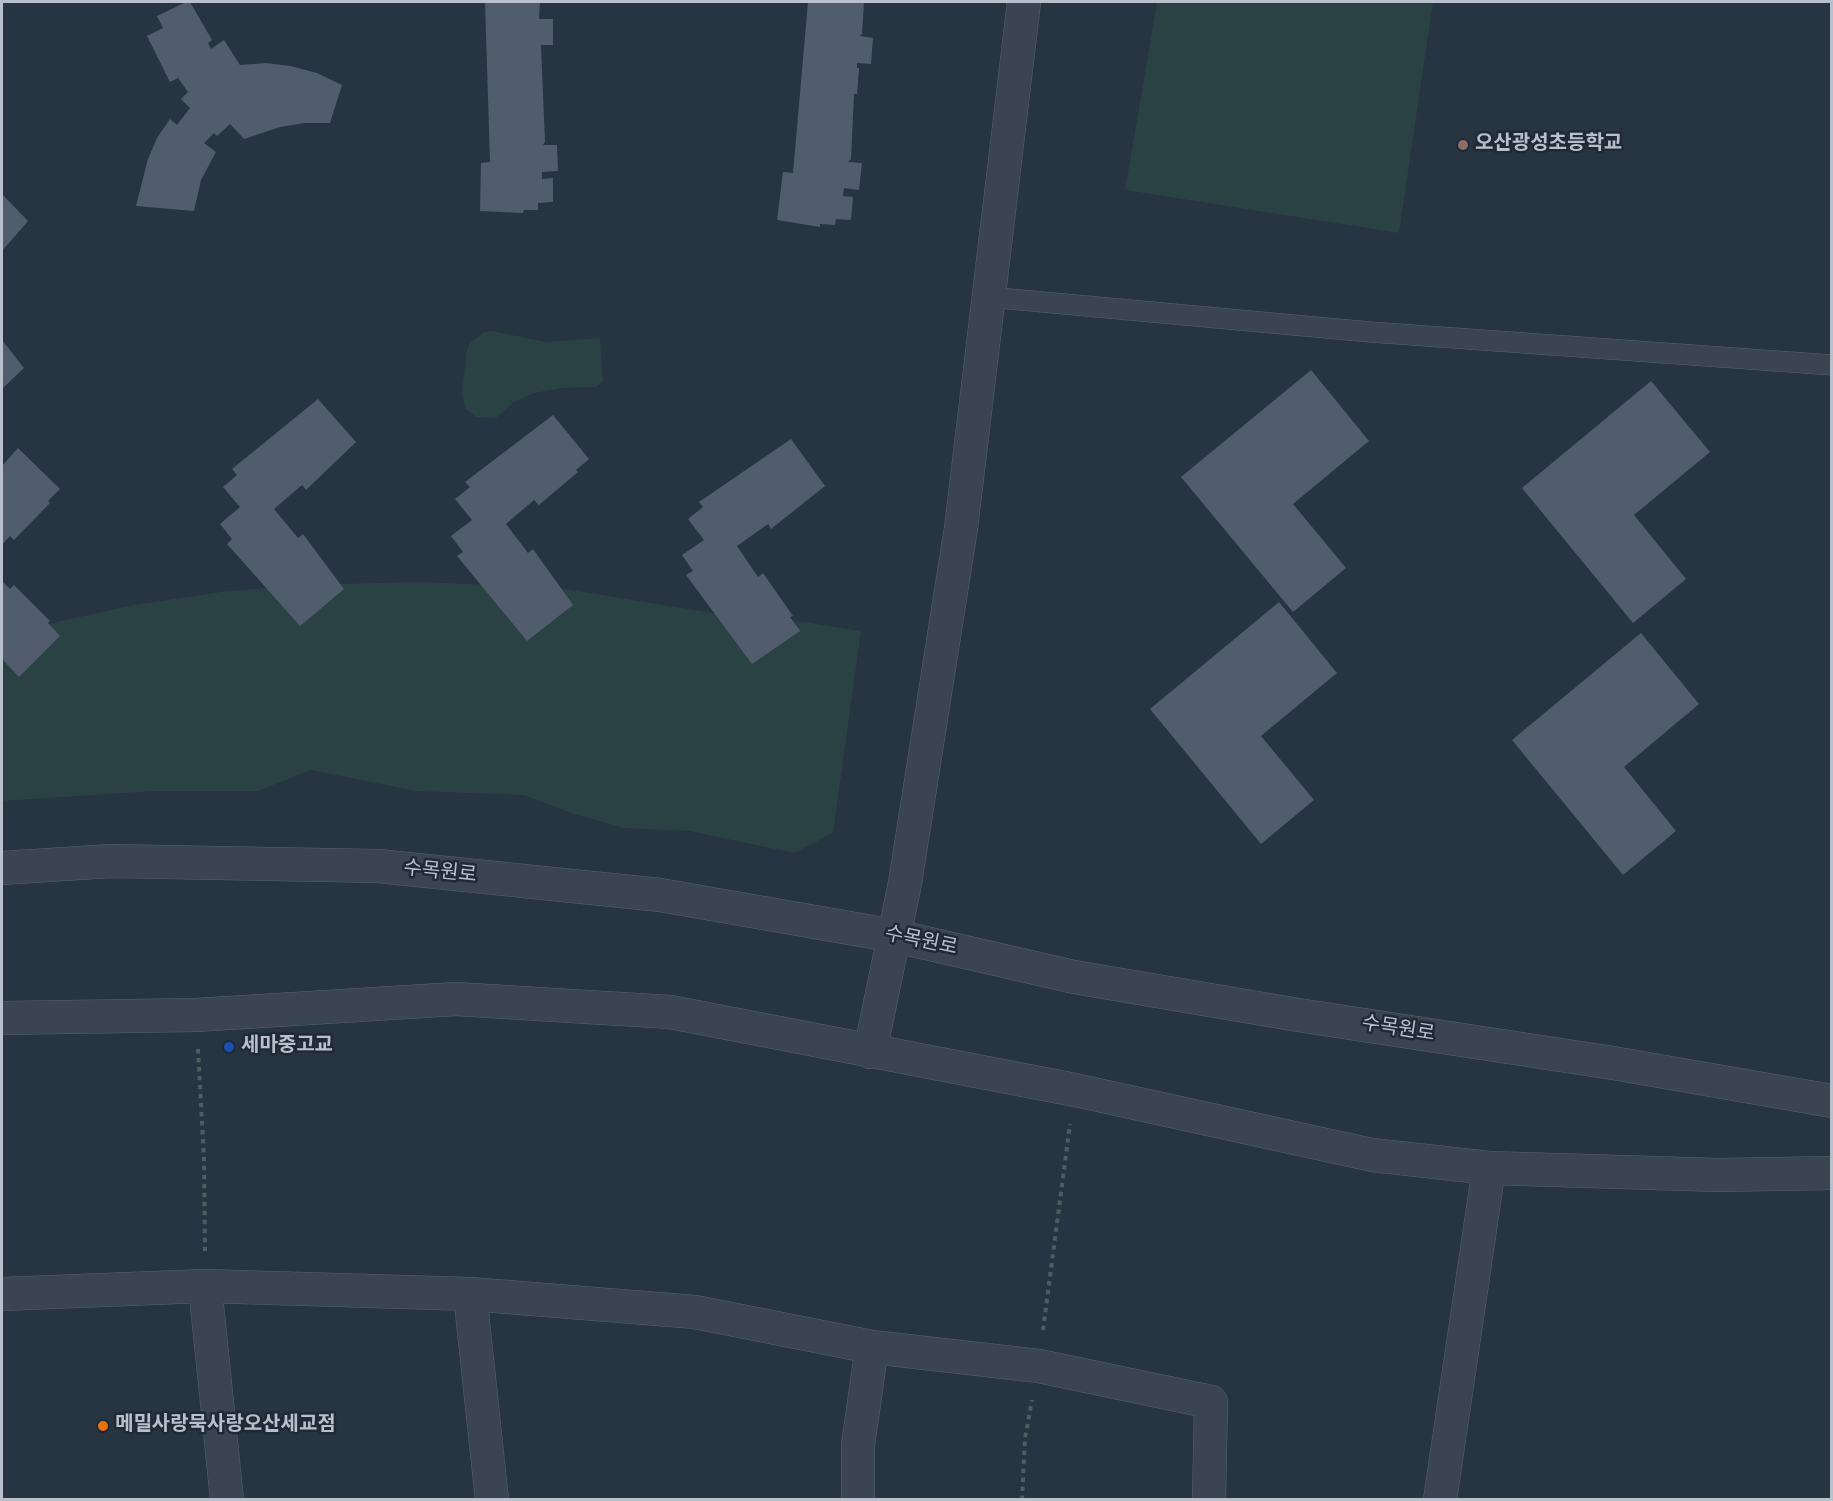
<!DOCTYPE html>
<html>
<head>
<meta charset="utf-8">
<style>
  body { margin:0 }
  #map { position:relative; width:1833px; height:1501px; overflow:hidden; background:#273441; font-family:"Source Sans 3",sans-serif }
  canvas { display:block }
  .frame { position:absolute; inset:0; border:3px solid #b8c0cb; pointer-events:none }
</style>
</head>
<body>
<div id="map">
<canvas width="1833" height="1501"></canvas>
<div class="frame"></div>
</div>
<script>
const c = document.querySelector('canvas').getContext('2d');
c.lineJoin = 'round';
function fill(path, color) {
  c.fillStyle = color;
  c.fill(path, 'evenodd');
}
function toPath(rows) {
  const path = new Path2D();
  for (const r of rows) {
    path.moveTo(r[0], r[1]);
    for (let i = 2; i < r.length; i += 2) path.lineTo(r[i], r[i + 1]);
  }
  return path;
}
function stroke(path, color, width, dash) {
  c.strokeStyle = color;
  c.lineWidth = width;
  c.lineCap = dash ? 'butt' : 'round';
  c.setLineDash(dash || []);
  c.stroke(path);
}
function write(font, color, halo, rows, align = 'center') {
  c.font = font + ' "Source Sans 3","Noto Sans KR",sans-serif';
  c.lineWidth = 5;
  c.setLineDash([]);
  c.textBaseline = 'middle';
  c.strokeStyle = halo;
  c.fillStyle = color;
  for (const [text, x, y, turn = 0] of rows) {
    c.save();
    c.translate(x, y);
    c.rotate((+turn || 0) * Math.PI / 180);
    c.textAlign = isNaN(turn) ? turn : align;
    if (halo) c.strokeText(text, 0, 0);
    c.fillText(text, 0, 0);
    c.restore();
  }
}
const green = toPath([
  [1157,2,1433,2,1399,233,1125,190],
  [492,331,546,342,600,338,603,382,596,387,563,388,534,393,514,402,496,418,476,417,465,408,462,392,467,349,471,342,484,332],
  [419,582,559,588,738,617,804,622,861,631,833,833,794,853,689,831,624,828,571,813,524,795,416,791,311,770,258,791,154,791,2,801,2,634,134,605,221,592,299,585]
]);
const building = toPath([
  [186,2,190,2,212,40,208,43,211,49,224,40,240,65,266,63,290,66,317,73,342,85,330,123,305,123,280,127,244,139,230,124,217,136,214,133,204,143,216,152,201,180,194,211,136,206,148,159,157,138,170,119,177,125,190,108,181,99,188,92,178,78,170,82,147,36,163,28,157,16],
  [485,2,540,2,539,19,553,19,553,45,541,45,545,142,543,145,557,145,558,171,542,172,542,179,553,178,553,202,538,203,538,210,524,210,523,213,480,211,481,163,490,162],
  [808,2,864,2,862,34,860,36,873,38,871,64,857,63,857,68,859,68,857,94,854,94,851,159,848,162,862,163,859,190,844,188,843,196,853,197,851,220,836,219,835,225,820,224,820,227,777,220,783,172,793,173],
  [2,194,28,221,2,251],
  [2,340,24,368,2,389],
  [1311,370,1369,441,1293,504,1346,568,1293,612,1181,477],
  [1651,381,1710,452,1634,515,1686,579,1633,623,1522,488],
  [318,399,356,442,306,490,302,485,274,509,298,538,303,534,344,589,300,626,227,544,232,539,220,524,240,507,223,487,237,475,232,469],
  [553,415,589,459,576,470,578,472,539,505,534,500,506,524,528,553,533,549,573,605,527,641,457,556,463,552,451,536,472,520,455,499,470,487,465,482],
  [791,439,825,486,771,529,768,524,737,546,758,577,763,573,793,616,790,617,800,631,752,664,686,575,693,571,682,555,704,540,688,519,703,507,699,502],
  [18,448,60,489,48,501,50,503,14,540,10,536,2,545,2,466],
  [2,581,10,589,14,585,50,621,48,623,60,636,19,677,2,659],
  [1279,602,1337,673,1261,736,1314,800,1261,844,1150,709],
  [1641,633,1699,704,1624,767,1676,831,1623,875,1512,740]
]);
const path = toPath([
  [198,1049,204,1159,205,1251],
  [1043,1330,1070,1124],
  [1022,1500,1025,1438,1032,1400]
]);
const service = toPath([
  [988,297,1370,332,1832,365]
]);
const minor = toPath([
  [205,1286,227,1500],
  [2,1294,205,1286,470,1294,695,1312,872,1347,1039,1366,1211,1402,1209,1500],
  [470,1294,492,1500],
  [858,1500,858,1445,872,1347],
  [1440,1500,1489,1168]
]);
const tertiary = toPath([
  [2,868,111,861,378,866,660,895,895,936,1074,977,1298,1015,1613,1063,1832,1101],
  [2,1018,196,1015,456,999,670,1012,1075,1090,1372,1155,1489,1168,1719,1175,1832,1173],
  [870,1052,905,883,961,528,1024,2]
]);
const markers = [
  [1463,145,6,"#8d6e63"],
  [229,1047,6,"#1a4fb4"],
  [103,1426,6,"#e8710a"]
];
const poiNames = [
  ["오산광성초등학교",1475,145],
  ["세마중고교",241,1047],
  ["메밀사랑묵사랑오산세교점",115,1426]
];
const streetNames = [
  ["수목원로",440,873,6],
  ["수목원로",921,942,12],
  ["수목원로",1398,1030,9]
];
fill(green, '#2a4243');
fill(building, '#515d6c');
stroke(service, '#59636e', 21);
stroke(minor, '#59636e', 34);
stroke(tertiary, '#59636e', 34);
stroke(path, '#4a5f61', 4, [4.5, 4.5]);
stroke(service, '#3b4551', 20);
stroke(minor, '#3b4551', 33);
stroke(tertiary, '#3b4551', 33);
for (const [x, y, r, color] of markers) {
  const dot = new Path2D();
  dot.arc(x, y, r, 0, 2 * Math.PI);
  c.fillStyle = color;
  c.fill(dot);
  stroke(dot, '#202a36', 2);
}
write('bold 20px', '#b8c0cb', '#202a36', poiNames, 'left');
write('20px', '#b8c0cb', '#202a36', streetNames);
</script>
</body>
</html>
